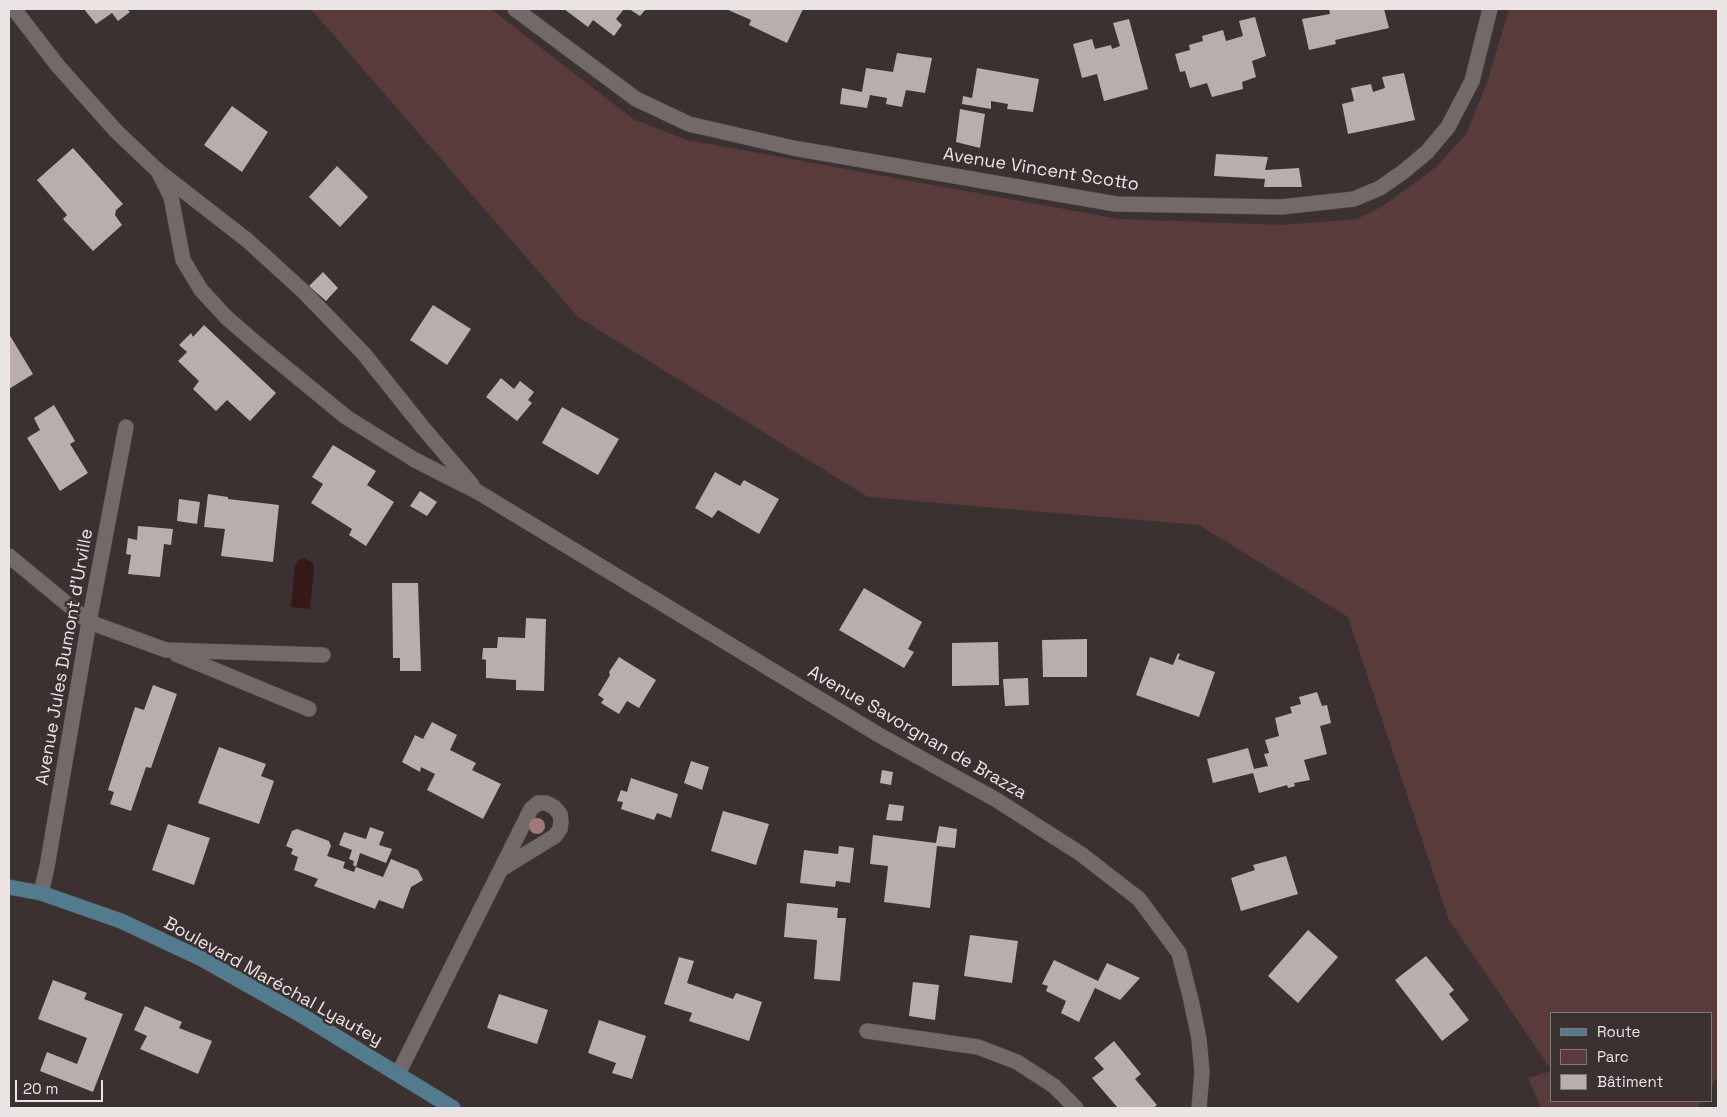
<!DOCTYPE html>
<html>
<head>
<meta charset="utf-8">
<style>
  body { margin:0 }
  #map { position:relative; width:1727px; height:1117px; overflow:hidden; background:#3b3131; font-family:"Space Grotesk",sans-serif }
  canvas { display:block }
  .frame { position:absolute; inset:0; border:10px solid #ebe4e4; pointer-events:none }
  .legend { position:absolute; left:1550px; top:1012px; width:162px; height:90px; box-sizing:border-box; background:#3b3131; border:1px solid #817979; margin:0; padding:6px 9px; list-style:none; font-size:15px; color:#ebe4e4 }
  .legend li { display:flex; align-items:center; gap:10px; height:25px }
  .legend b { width:25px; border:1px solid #817979 }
  .scale { position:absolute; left:15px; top:1080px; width:88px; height:22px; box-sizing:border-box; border:2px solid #ebe4e4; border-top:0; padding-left:6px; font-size:15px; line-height:18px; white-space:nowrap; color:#ebe4e4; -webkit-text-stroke:4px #3b3131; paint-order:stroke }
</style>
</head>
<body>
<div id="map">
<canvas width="1727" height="1117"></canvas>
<div class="frame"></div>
<ul class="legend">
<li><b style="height:6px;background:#527c8e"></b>Route</li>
<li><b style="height:14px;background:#593b3b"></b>Parc</li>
<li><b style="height:14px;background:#baaead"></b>Bâtiment</li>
</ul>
<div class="scale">20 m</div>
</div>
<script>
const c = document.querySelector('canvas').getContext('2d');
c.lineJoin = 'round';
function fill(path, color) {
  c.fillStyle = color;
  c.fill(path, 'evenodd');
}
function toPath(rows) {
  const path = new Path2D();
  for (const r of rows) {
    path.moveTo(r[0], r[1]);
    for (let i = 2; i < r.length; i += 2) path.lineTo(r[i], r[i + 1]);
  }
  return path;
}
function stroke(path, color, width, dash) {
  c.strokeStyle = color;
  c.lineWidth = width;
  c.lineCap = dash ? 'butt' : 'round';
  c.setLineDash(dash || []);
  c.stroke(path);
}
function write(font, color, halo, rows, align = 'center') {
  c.font = font + ' "Space Grotesk",sans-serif';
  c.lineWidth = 5;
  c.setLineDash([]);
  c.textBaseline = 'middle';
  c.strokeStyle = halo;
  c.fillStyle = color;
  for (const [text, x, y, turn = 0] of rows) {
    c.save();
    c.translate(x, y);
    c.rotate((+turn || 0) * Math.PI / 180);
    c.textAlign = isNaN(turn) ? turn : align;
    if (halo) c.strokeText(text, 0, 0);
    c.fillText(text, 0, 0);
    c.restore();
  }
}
const green = toPath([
  [311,9,491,9,633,119,687,140,1119,219,1282,225,1357,219,1383,206,1436,167,1466,134,1487,83,1509,9,1718,9,1718,1076,1711,1087,1711,1013,1551,1013,1551,1069,1449,920,1348,617,1199,525,868,497,578,317],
  [1551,1071,1551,1101,1702,1101,1697,1108,1541,1108,1528,1078]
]);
const water = toPath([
  [304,558,313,563,314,569,310,609,291,607,295,566,298,560]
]);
const building = toPath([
  [84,9,127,9,130,12,118,21,112,13,96,24],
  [564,9,624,9,616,19,622,25,614,36,593,20,588,27],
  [629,9,646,9,640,16],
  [726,9,803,9,787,43,749,25,751,20],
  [1329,9,1384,9,1389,28,1335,40,1336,44,1309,50,1302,19,1330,14],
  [1255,17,1266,56,1252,61,1256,77,1242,82,1243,89,1212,97,1207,83,1190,88,1185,71,1180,72,1175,54,1190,50,1189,45,1203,41,1202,36,1223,30,1226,41,1243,36,1239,21],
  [1129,19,1148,89,1104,101,1097,74,1082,78,1073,44,1092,39,1095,49,1111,45,1112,49,1120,46,1113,23],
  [897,53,932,58,925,93,906,90,902,107,886,104,887,98,870,95,867,108,840,104,842,88,862,92,866,68,893,72],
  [977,68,1039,79,1033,112,1007,109,1008,104,991,101,991,109,962,104,963,96,972,98],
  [1404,73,1415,120,1348,134,1342,104,1354,101,1351,88,1371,84,1373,92,1385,88,1382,77],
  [232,106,268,132,242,172,204,145],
  [960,109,985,114,980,148,956,142],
  [73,148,123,204,116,210,115,215,122,225,93,251,63,219,67,215,37,180],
  [1216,154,1268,157,1265,170,1299,168,1302,187,1264,187,1265,179,1214,176],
  [337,166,368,197,340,227,309,197],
  [323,272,338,288,326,301,309,286],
  [433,305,471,329,447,365,410,340],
  [204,325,276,393,250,421,227,400,216,411,193,389,199,381,178,361,187,352,179,345,191,333,193,337],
  [9,334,33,374,9,389],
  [501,378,514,389,520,381,534,392,528,400,532,403,517,421,486,397],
  [54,405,75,441,70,444,88,473,60,491,27,438,40,430,34,418],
  [562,407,619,439,598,475,542,443],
  [333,445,376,471,367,485,394,502,366,546,349,535,352,529,311,503,323,484,312,477],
  [715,472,740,486,744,480,779,499,759,534,718,510,712,518,695,508],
  [420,491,437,502,427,516,410,506],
  [208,494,228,497,228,499,279,505,273,562,221,556,225,529,204,527],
  [179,499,200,502,197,524,177,521],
  [138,526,173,529,171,545,164,544,160,577,128,574,131,555,126,554,128,538,137,540],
  [392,583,418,583,421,671,400,671,400,658,393,658],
  [864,588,922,622,908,649,914,652,904,668,839,630],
  [526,618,546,619,544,691,516,690,516,680,486,678,486,660,482,659,483,648,497,648,498,637,525,638],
  [1087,639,1087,677,1043,677,1042,640],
  [998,642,999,685,952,686,952,643],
  [1178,653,1180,654,1178,659,1215,672,1199,717,1136,695,1150,657,1173,665],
  [619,657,656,680,639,708,627,701,619,714,601,703,604,699,598,695,610,675,609,672],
  [1028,678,1029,705,1005,706,1003,679],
  [153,685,177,694,151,768,146,767,131,811,110,804,114,792,108,790,135,707,144,710],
  [1317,692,1322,706,1327,705,1331,723,1320,726,1327,754,1304,760,1310,780,1294,783,1295,786,1288,788,1287,785,1259,793,1253,773,1213,783,1207,759,1248,748,1254,769,1268,766,1264,754,1269,753,1265,740,1279,736,1275,718,1292,713,1290,707,1301,704,1299,697],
  [432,722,457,735,450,750,476,763,472,770,501,784,483,819,427,790,435,774,421,767,420,772,402,762,415,735,423,739],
  [219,747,266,764,261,776,274,781,259,824,198,803],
  [691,761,709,767,702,790,684,783],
  [882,770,893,772,891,785,880,783],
  [631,778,678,794,671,818,657,813,654,820,621,809,623,802,617,801,621,790,627,792],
  [889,804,904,806,902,821,886,820],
  [723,811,769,824,756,865,711,851],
  [168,824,210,838,194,885,152,870],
  [939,826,957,829,955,848,937,846,930,908,884,902,888,866,870,864,873,835,936,843],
  [370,827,384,832,379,845,392,849,386,863,360,853,356,867,353,865,354,861,349,859,352,850,339,845,344,832,366,839],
  [297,829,329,841,331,846,327,856,345,862,343,868,354,872,356,867,383,877,391,859,418,870,423,880,411,887,403,909,379,900,375,909,314,886,318,879,294,870,298,857,291,854,293,849,286,846,292,831],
  [839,846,854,848,850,883,836,881,835,887,800,883,804,850,838,854],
  [1286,856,1298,894,1241,911,1231,878,1255,870,1253,865],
  [787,903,838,908,837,918,846,918,840,981,814,979,817,940,784,937],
  [1308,930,1338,957,1298,1003,1268,976],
  [970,935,1018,941,1012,983,964,976],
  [1426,956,1454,990,1449,994,1469,1020,1442,1041,1395,980],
  [679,957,694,961,687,983,733,999,736,993,762,1002,749,1041,689,1021,692,1013,664,1004],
  [1054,960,1098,981,1107,963,1140,978,1120,1000,1095,988,1079,1022,1061,1013,1066,1001,1046,991,1048,986,1042,984],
  [53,980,87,993,84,999,123,1014,93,1092,40,1071,47,1052,77,1064,87,1038,38,1019],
  [913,982,939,985,935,1020,909,1016],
  [499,994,548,1010,537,1044,487,1028],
  [145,1006,182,1022,179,1028,212,1041,198,1074,140,1049,147,1036,134,1030],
  [599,1020,646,1036,632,1079,612,1073,616,1063,588,1053],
  [1114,1041,1141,1074,1135,1079,1157,1105,1153,1108,1118,1108,1092,1078,1104,1069,1094,1058]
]);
const street = toPath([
  [14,9,58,66,116,131,158,171,247,240,303,291,364,354,424,429,472,485],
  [515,9,636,99,689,124,793,148,1116,204,1281,207,1354,199,1380,188,1403,172,1427,152,1448,127,1472,81,1490,9],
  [158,171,171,197,183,260,201,290,227,318,257,344,346,417,415,460,478,492,879,735,995,799,1081,854,1139,899,1179,953,1191,1000,1199,1039,1202,1072,1199,1108],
  [9,556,89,622,166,650,323,655],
  [176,654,309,709],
  [41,893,47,867,89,622,126,427],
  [867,1031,978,1047,1017,1062,1054,1086,1076,1108],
  [398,1074,531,809,538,803,546,803,554,807,560,814,561,821,560,829,555,836,503,868]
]);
const secondary = toPath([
  [9,887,41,893,121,921,202,959,301,1015,453,1108]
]);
const trees = [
  [537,826]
];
const streetNames = [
  ["Avenue Vincent Scotto",1041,170,9],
  ["Avenue Jules Dumont d'Urville",65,657,-80],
  ["Avenue Savorgnan de Brazza",917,733,30],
  ["Boulevard Maréchal Lyautey",273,982,29]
];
fill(green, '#593b3b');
fill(water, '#371818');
fill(building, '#baaead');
stroke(street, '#564e4e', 16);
stroke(secondary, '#564e4e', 16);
stroke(street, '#746969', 15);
stroke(secondary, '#527c8e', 15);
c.fillStyle = '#a17877';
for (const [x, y] of trees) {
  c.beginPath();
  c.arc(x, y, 8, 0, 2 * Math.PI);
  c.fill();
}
write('18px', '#ebe4e4', '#3b3131', streetNames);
</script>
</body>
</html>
